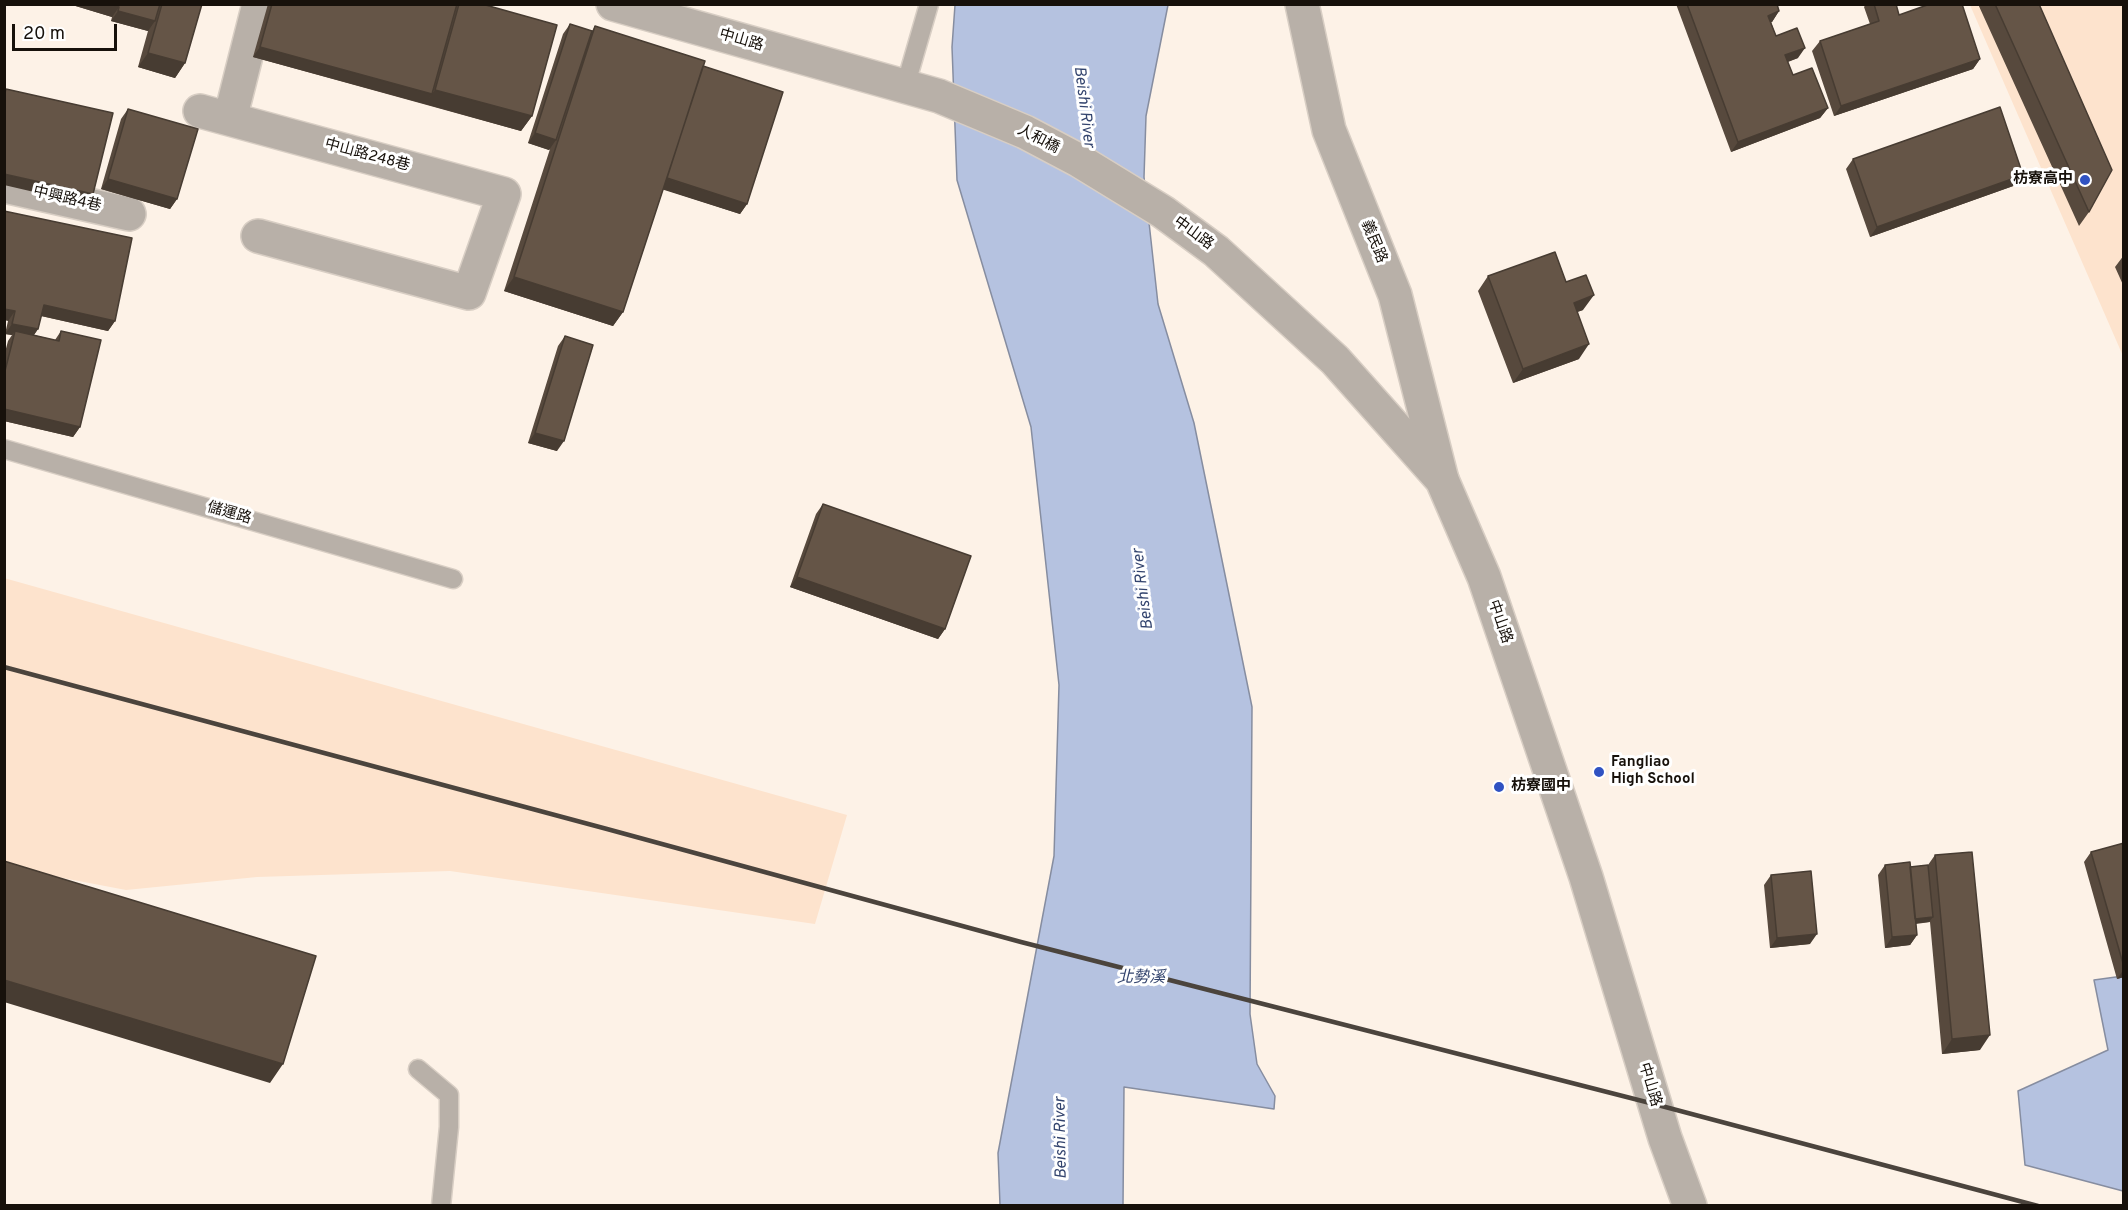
<!DOCTYPE html>
<html>
<head>
<meta charset="utf-8">
<style>
  body { margin:0 }
  #map { position:relative; width:2128px; height:1210px; overflow:hidden; background:#fdf2e7; font-family:Overpass,sans-serif }
  canvas { display:block }
  .frame { position:absolute; inset:0; border:6px solid #17110b; pointer-events:none }
  .scale { position:absolute; left:12px; top:24px; width:105px; height:27px; box-sizing:border-box; border:3px solid #17110b; border-top:0; padding-left:8px; font-size:18px; line-height:21px; white-space:nowrap; color:#17110b; -webkit-text-stroke:4px #fff; paint-order:stroke }
</style>
</head>
<body>
<div id="map">
<canvas width="2128" height="1210"></canvas>
<div class="frame"></div>
<div class="scale">20 m</div>
</div>
<script>
const c = document.querySelector('canvas').getContext('2d');
c.lineJoin = 'round';
function fill(path, color) {
  c.fillStyle = color;
  c.fill(path, 'evenodd');
}
function toPath(rows) {
  const path = new Path2D();
  for (const r of rows) {
    path.moveTo(r[0], r[1]);
    for (let i = 2; i < r.length; i += 2) path.lineTo(r[i], r[i + 1]);
  }
  return path;
}
function stroke(path, color, width, dash) {
  c.strokeStyle = color;
  c.lineWidth = width;
  c.lineCap = dash ? 'butt' : 'round';
  c.setLineDash(dash || []);
  c.stroke(path);
}
function write(font, color, halo, rows, align = 'center') {
  c.font = font + ' Overpass,"Noto Sans TC",sans-serif';
  c.lineWidth = 6;
  c.setLineDash([]);
  c.textBaseline = 'middle';
  c.strokeStyle = halo;
  c.fillStyle = color;
  for (const [text, x, y, turn = 0] of rows) {
    c.save();
    c.translate(x, y);
    c.rotate((+turn || 0) * Math.PI / 180);
    c.textAlign = isNaN(turn) ? turn : align;
    if (halo) c.strokeText(text, 0, 0);
    c.fillText(text, 0, 0);
    c.restore();
  }
}
const built = toPath([
  [1970,5,2123,5,2123,356],
  [4,578,847,815,815,924,450,871,257,877,126,890,5,867]
]);
const water = toPath([
  [955,5,1168,5,1146,116,1144,177,1158,304,1194,423,1252,707,1250,1014,1257,1064,1275,1096,1274,1109,1124,1087,1123,1205,1000,1205,998,1153,1054,856,1059,685,1031,427,957,180,952,47,955,5],
  [2123,976,2123,1191,2025,1165,2018,1091,2108,1050,2094,980,2123,976]
]);
const service = toPath([
  [905,87,929,4],
  [4,449,453,579],
  [418,1069,449,1095,449,1127,441,1206]
]);
const minor = toPath([
  [1302,4,1329,130,1395,295,1442,480],
  [200,111,504,194,469,293,258,236],
  [230,119,259,4],
  [4,186,129,214]
]);
const tertiary = toPath([
  [613,4,939,96,1025,132,1078,160,1163,212,1216,251,1335,360,1442,480,1484,577,1586,877,1665,1138,1690,1206]
]);
const rail = toPath([
  [4,667,607,829,1021,942,1654,1104,2038,1206]
]);
const wall = toPath([
  [69,4,202,4,185,63,175,78,138,67,148,31,111,21,112,17],
  [268,4,482,4,532,116,521,131,253,57],
  [1676,4,1777,4,1779,11,1772,22,1771,22,1776,36,1798,58,1788,62,1793,75,1828,108,1820,118,1731,152],
  [1866,4,1896,4,1899,15,1980,59,1973,69,1834,116,1812,51,1820,41,1870,24,1864,7],
  [1978,4,2039,4,2089,212,2079,226],
  [570,24,592,31,595,26,703,66,747,204,740,214,663,189,623,312,613,326,504,291,550,149,549,150,528,143,563,34],
  [128,109,177,199,170,209,101,189,121,119],
  [1853,159,2016,185,1870,237,1846,169],
  [4,211,115,321,108,331,41,316,38,329,34,335,55,340,61,331,80,427,73,437,4,421,4,356,8,341,12,335,5,334,8,321],
  [2124,255,2124,287,2115,267],
  [1488,276,1566,282,1583,310,1577,312,1579,359,1513,383,1478,291],
  [565,336,557,451,528,443,558,346],
  [823,504,945,629,938,639,790,587,816,514],
  [2124,843,2124,977,2117,979,2084,862,2091,852],
  [1935,855,1980,1050,1942,1054,1930,922,1916,924,1917,935,1910,945,1885,948,1878,875,1885,865,1910,867,1928,865],
  [1771,875,1810,944,1770,948,1764,885]
]);
const shadedWall = toPath([
  [69,4,111,4,119,7,112,17],
  [118,11,155,21,148,31,111,21],
  [1779,11,1772,22,1761,26,1768,16],
  [260,47,432,94,425,104,253,57],
  [1805,48,1798,58,1778,65,1785,55],
  [148,53,185,63,175,78,138,67],
  [1980,59,1973,69,1834,116,1841,106],
  [435,90,532,116,521,131,425,104],
  [1828,108,1820,118,1731,152,1738,142],
  [535,133,556,140,549,150,528,143],
  [4,174,93,194,86,204,4,185],
  [2023,175,2016,185,1870,237,1877,227],
  [665,178,747,204,740,214,658,188],
  [108,179,177,199,170,209,101,189],
  [514,277,623,312,613,326,504,291],
  [1594,295,1583,310,1563,317,1574,303],
  [44,305,115,321,108,331,37,315],
  [4,309,15,311,8,321,4,320],
  [12,324,38,329,31,339,15,331,12,335,5,334],
  [1589,344,1579,359,1513,383,1523,369],
  [4,409,80,427,73,437,4,421],
  [535,433,564,441,557,451,528,443],
  [797,577,945,629,938,639,790,587],
  [1933,917,1929,922,1908,924,1911,919],
  [1817,934,1810,944,1770,948,1777,938],
  [1917,935,1910,945,1885,948,1892,937],
  [2124,969,2124,977,2117,979],
  [4,980,283,1064,270,1083,4,1002],
  [1990,1035,1980,1050,1942,1054,1952,1039]
]);
const building = toPath([
  [111,4,160,4,155,21,118,11,119,7,111,4],
  [162,4,202,4,185,63,148,53,162,4],
  [272,4,457,4,432,94,260,47,272,4],
  [459,4,482,4,557,25,532,116,435,90,459,4],
  [1687,4,1777,4,1779,11,1768,16,1776,36,1797,28,1805,48,1785,55,1793,75,1812,68,1828,108,1738,142,1687,4],
  [1874,4,1896,4,1899,15,1930,4,1962,4,1980,59,1841,106,1820,41,1879,21,1874,4],
  [1995,4,2039,4,2112,170,2089,212,1995,4],
  [570,24,592,31,556,140,535,133,570,24],
  [595,26,705,61,623,312,514,277,595,26],
  [703,66,783,92,747,204,667,178,703,66],
  [6,89,113,113,93,194,4,174,4,96,6,89],
  [2000,107,2023,175,1877,227,1853,159,2000,107],
  [128,109,198,129,177,199,108,179,128,109],
  [4,211,132,238,115,321,44,305,38,329,12,324,15,311,4,309,4,211],
  [1555,252,1566,282,1586,275,1594,295,1574,303,1589,344,1523,369,1488,276,1555,252],
  [15,331,59,341,61,331,101,340,80,427,4,409,4,375,15,331],
  [565,336,593,345,564,441,535,433,565,336],
  [823,504,971,556,945,629,797,577,823,504],
  [2124,843,2124,967,2091,852,2124,843],
  [1972,852,1990,1035,1952,1039,1935,855,1972,852],
  [4,861,316,956,283,1064,4,980,4,861],
  [1910,862,1917,935,1892,937,1885,865,1910,862],
  [1928,865,1933,917,1915,919,1910,867,1928,865],
  [1811,871,1817,934,1777,938,1771,875,1811,871]
]);
const markers = [
  [2085,180,6,"#3052c2"],
  [1599,772,6,"#3052c2"],
  [1499,787,6,"#3052c2"]
];
const streetNames = [
  ["中山路",741,41,16],
  ["人和橋",1038,140,27],
  ["中山路248巷",367,156,15],
  ["中興路4巷",67,200,13],
  ["中山路",1193,234,36],
  ["義民路",1373,242,68],
  ["儲運路",229,514,16],
  ["中山路",1499,622,71],
  ["中山路",1649,1085,73]
];
const poiNames = [
  ["枋寮高中",2073,180,"right"],
  ["Fangliao",1611,763],
  ["High School",1611,780],
  ["枋寮國中",1511,787]
];
const waterNames = [
  ["Beishi River",1083,107,83],
  ["Beishi River",1144,589,-97],
  ["北勢溪",1141,979],
  ["Beishi River",1062,1138,-91]
];
fill(built, '#fde3cd');
fill(water, '#b5c2e0');
stroke(water, '#868da0', 1.5);
stroke(service, '#d8cec4', 21);
stroke(minor, '#d8cec4', 36);
stroke(tertiary, '#d8cec4', 36);
stroke(service, '#b8b0a8', 18);
stroke(minor, '#b8b0a8', 33);
stroke(tertiary, '#b8b0a8', 33);
stroke(rail, '#4b443d', 4.5);
fill(wall, '#57493d');
fill(shadedWall, '#473c32');
fill(building, '#655547');
stroke(building, '#473c32', 1.5);
for (const [x, y, r, color] of markers) {
  const dot = new Path2D();
  dot.arc(x, y, r, 0, 2 * Math.PI);
  c.fillStyle = color;
  c.fill(dot);
  stroke(dot, '#fff', 2);
}
write('15px', '#17110b', '#fff', streetNames);
write('bold 15px', '#17110b', '#fff', poiNames, 'left');
write('italic 16px', '#33446e', '#fff', waterNames);
</script>
</body>
</html>
